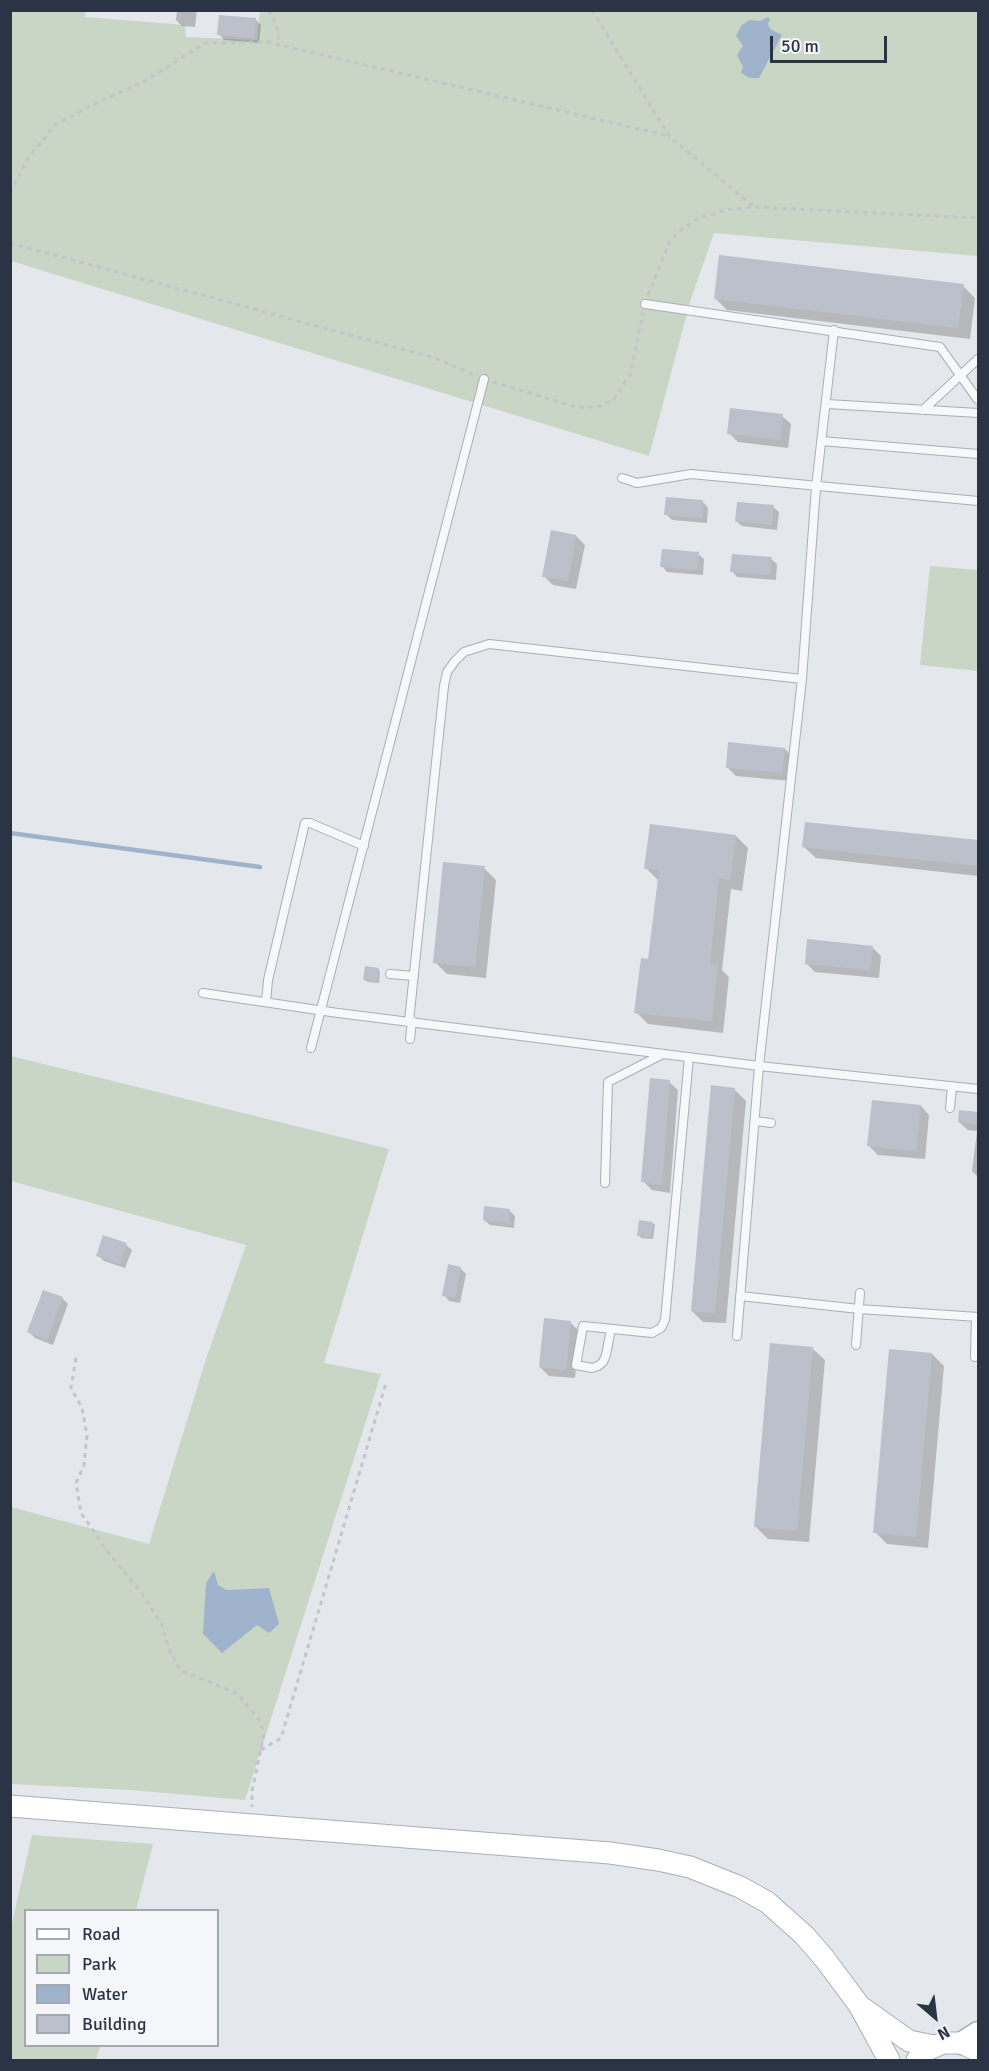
<!DOCTYPE html>
<html>
<head>
<meta charset="utf-8">
<style>
  body { margin:0 }
  #map { position:relative; width:989px; height:2071px; overflow:hidden; background:#e4e7ec; font-family:Signika,sans-serif }
  canvas { display:block }
  .frame { position:absolute; inset:0; border:12px solid #2b3445; pointer-events:none }
  .legend { position:absolute; left:24px; top:1909px; width:195px; height:138px; box-sizing:border-box; background:#f4f6f9; border:2px solid #a4a8b1; margin:0; padding:8px 10px; list-style:none; font-size:18px; color:#2b3445 }
  .legend li { display:flex; align-items:center; gap:12px; height:30px }
  .legend b { width:30px; border:2px solid #a4a8b1 }
  .north { position:absolute; left:905px; top:1987px; width:60px; height:60px; -webkit-text-stroke:4px #f4f6f9; paint-order:stroke; rotate:152deg; font-size:16px; font-weight:700; line-height:24px; text-align:center; color:#2b3445 }
  .north::after { content:''; display:block; margin:auto; width:21px; height:27px; background:#2b3445; clip-path:polygon(50% 0,100% 100%,50% 72%,0 100%) }
  .scale { position:absolute; left:770px; top:36px; width:117px; height:27px; box-sizing:border-box; border:3px solid #2b3445; border-top:0; padding-left:8px; font-size:18px; line-height:21px; white-space:nowrap; color:#2b3445; -webkit-text-stroke:4px #f4f6f9; paint-order:stroke }
</style>
</head>
<body>
<div id="map">
<canvas width="989" height="2071"></canvas>
<div class="frame"></div>
<ul class="legend">
<li><b style="height:8px;background:#fff"></b>Road</li>
<li><b style="height:16px;background:#c9d6c5"></b>Park</li>
<li><b style="height:16px;background:#9fb4cc"></b>Water</li>
<li><b style="height:16px;background:#bbc0ca"></b>Building</li>
</ul>
<div class="north">N</div>
<div class="scale">50 m</div>
</div>
<script>
const c = document.querySelector('canvas').getContext('2d');
c.lineJoin = 'round';
function fill(path, color) {
  c.fillStyle = color;
  c.fill(path, 'evenodd');
}
function toPath(rows) {
  const path = new Path2D();
  for (const r of rows) {
    path.moveTo(r[0], r[1]);
    for (let i = 2; i < r.length; i += 2) path.lineTo(r[i], r[i + 1]);
  }
  return path;
}
function stroke(path, color, width, dash) {
  c.strokeStyle = color;
  c.lineWidth = width;
  c.lineCap = dash ? 'butt' : 'round';
  c.setLineDash(dash || []);
  c.stroke(path);
}
const green = toPath([
  [260,10,978,11,978,256,714,233,690,302,649,456,11,261,10,11,86,11,85,17,185,25,186,37,257,40],
  [930,566,978,570,978,671,920,665],
  [11,1056,389,1149,324,1363,381,1374,245,1800,132,1790,11,1784,11,1507,149,1544,207,1356,246,1245,11,1181],
  [32,1835,153,1844,136,1910,26,1910,26,2046,100,2046,96,2060,11,2060,11,1927]
]);
const water = toPath([
  [768,17,770,19,768,24,770,29,782,35,759,78,750,78,741,73,743,67,737,55,743,46,736,36,741,26,749,20,760,21],
  [214,1571,218,1585,227,1590,269,1588,279,1624,269,1633,257,1625,222,1653,203,1634,206,1583]
]);
const shadow = toPath([
  [177,10,197,10,195,27,182,26,176,20],
  [255,19,261,25,259,43,224,40,219,34],
  [963,286,975,298,970,339,727,310,715,298],
  [782,416,791,424,788,448,738,442,729,433],
  [703,502,708,508,707,523,672,520,666,514],
  [773,507,779,512,777,530,742,526,736,521],
  [576,536,585,545,576,589,553,585,544,576],
  [698,554,704,559,703,575,667,572,662,566],
  [771,559,777,564,776,580,737,577,732,571],
  [785,749,794,758,790,781,736,776,727,767],
  [807,823,978,841,978,876,816,858,804,847],
  [736,836,748,848,742,891,731,889,722,970,729,977,723,1033,648,1024,636,1012,650,961,658,880,646,868],
  [484,868,496,880,486,978,447,974,435,962],
  [872,947,881,956,879,978,815,972,806,963],
  [378,969,380,972,379,983,367,982,365,979],
  [669,1082,678,1090,670,1193,652,1190,643,1181],
  [735,1090,746,1101,726,1323,703,1322,692,1311],
  [921,1106,929,1115,925,1159,878,1155,869,1146],
  [960,1111,978,1113,978,1177,972,1171,977,1131,968,1130,959,1122],
  [510,1211,515,1216,514,1228,490,1225,484,1220],
  [652,1223,655,1225,653,1239,641,1238,639,1235],
  [126,1245,132,1250,125,1268,104,1261,98,1255],
  [460,1268,466,1274,460,1303,449,1301,444,1295],
  [44,1292,63,1299,68,1304,53,1345,35,1338,29,1332],
  [570,1322,579,1331,575,1378,549,1376,540,1367],
  [813,1349,825,1360,809,1542,768,1539,756,1527],
  [932,1354,944,1366,928,1548,887,1544,875,1532]
]);
const stream = toPath([
  [10,833,260,867]
]);
const building = toPath([
  [219,15,256,18,254,38,217,35],
  [719,255,964,284,958,328,714,299],
  [730,408,783,414,780,440,727,434],
  [666,497,703,500,702,518,664,515],
  [737,502,774,505,772,525,735,521],
  [551,530,576,535,568,581,542,577],
  [662,549,699,552,698,570,660,567],
  [732,554,772,557,770,575,730,572],
  [728,742,785,748,782,773,726,768],
  [805,822,978,840,978,866,802,847],
  [650,824,736,835,730,880,719,878,710,963,718,964,712,1021,634,1013,641,958,648,959,659,870,644,869],
  [443,862,485,866,475,967,433,963],
  [807,939,873,946,870,970,805,964],
  [365,966,379,968,377,982,363,980],
  [650,1078,670,1080,662,1185,641,1182],
  [711,1085,735,1088,715,1313,691,1311],
  [872,1100,921,1105,916,1151,867,1146],
  [959,1110,978,1112,978,1125,958,1122],
  [484,1206,510,1209,509,1223,483,1220],
  [639,1220,653,1222,651,1237,637,1236],
  [103,1235,127,1243,120,1264,96,1256],
  [448,1264,461,1267,455,1298,442,1296],
  [43,1290,63,1297,47,1340,27,1332],
  [544,1318,571,1321,566,1370,539,1367],
  [770,1343,813,1347,797,1531,754,1527],
  [889,1349,932,1353,916,1537,873,1533]
]);
const path = toPath([
  [269,10,277,27,279,45],
  [592,10,669,136,754,207],
  [10,193,28,158,55,125,90,106,143,82,205,43,267,42,669,136],
  [10,243,435,358,476,376],
  [648,295,670,241,678,232,699,218,727,210,754,207,978,218],
  [493,382,569,405,588,408,600,406,614,399,630,375,643,313],
  [76,1358,71,1388,82,1408,87,1435,84,1465,76,1483,81,1513,110,1555,140,1591,161,1623,169,1649,180,1670,238,1694,260,1721,264,1734,252,1791,252,1807],
  [261,1750,281,1738,386,1383]
]);
const lane = toPath([
  [645,304,940,347,978,400],
  [827,404,978,413],
  [923,410,978,359],
  [821,441,978,454],
  [622,478,637,483,691,474,978,501],
  [390,974,414,976],
  [203,993,338,1013,759,1066,978,1089],
  [266,1002,268,980,305,823,310,823,364,846],
  [409,1021,444,686,447,672,455,661,464,652,489,644,802,679],
  [410,1039,412,1021],
  [311,1048,484,379],
  [950,1108,952,1086],
  [755,1121,771,1123],
  [605,1183,608,1082,663,1054],
  [740,1296,859,1309,978,1317],
  [611,1329,606,1355,603,1362,598,1366,592,1368,576,1365,583,1326,652,1333,661,1328,665,1320,689,1057],
  [737,1336,759,1066,802,679,816,487,834,330],
  [856,1345,860,1293],
  [975,1357,976,1317]
]);
const secondary = toPath([
  [10,1806,610,1853,658,1860,690,1867,740,1887,767,1902,804,1935,824,1958,859,2005,889,2060],
  [864,2009,909,2041,934,2046],
  [917,2060,925,2051,943,2043,962,2043,978,2051]
]);
const primary = toPath([
  [962,2043,978,2033]
]);
fill(green, '#c9d6c5');
fill(water, '#9fb4cc');
fill(shadow, '#0003');
stroke(stream, '#9fb4cc', 4.5);
fill(building, '#bbc0ca');
stroke(lane, '#a9aeb7', 10);
stroke(secondary, '#a9aeb7', 23);
stroke(primary, '#a3abb8', 25);
stroke(path, '#c2c5cb', 3, [4.5, 4.5]);
stroke(lane, '#f7f8fa', 8);
stroke(secondary, '#fff', 21);
stroke(primary, '#fff', 22);
</script>
</body>
</html>
